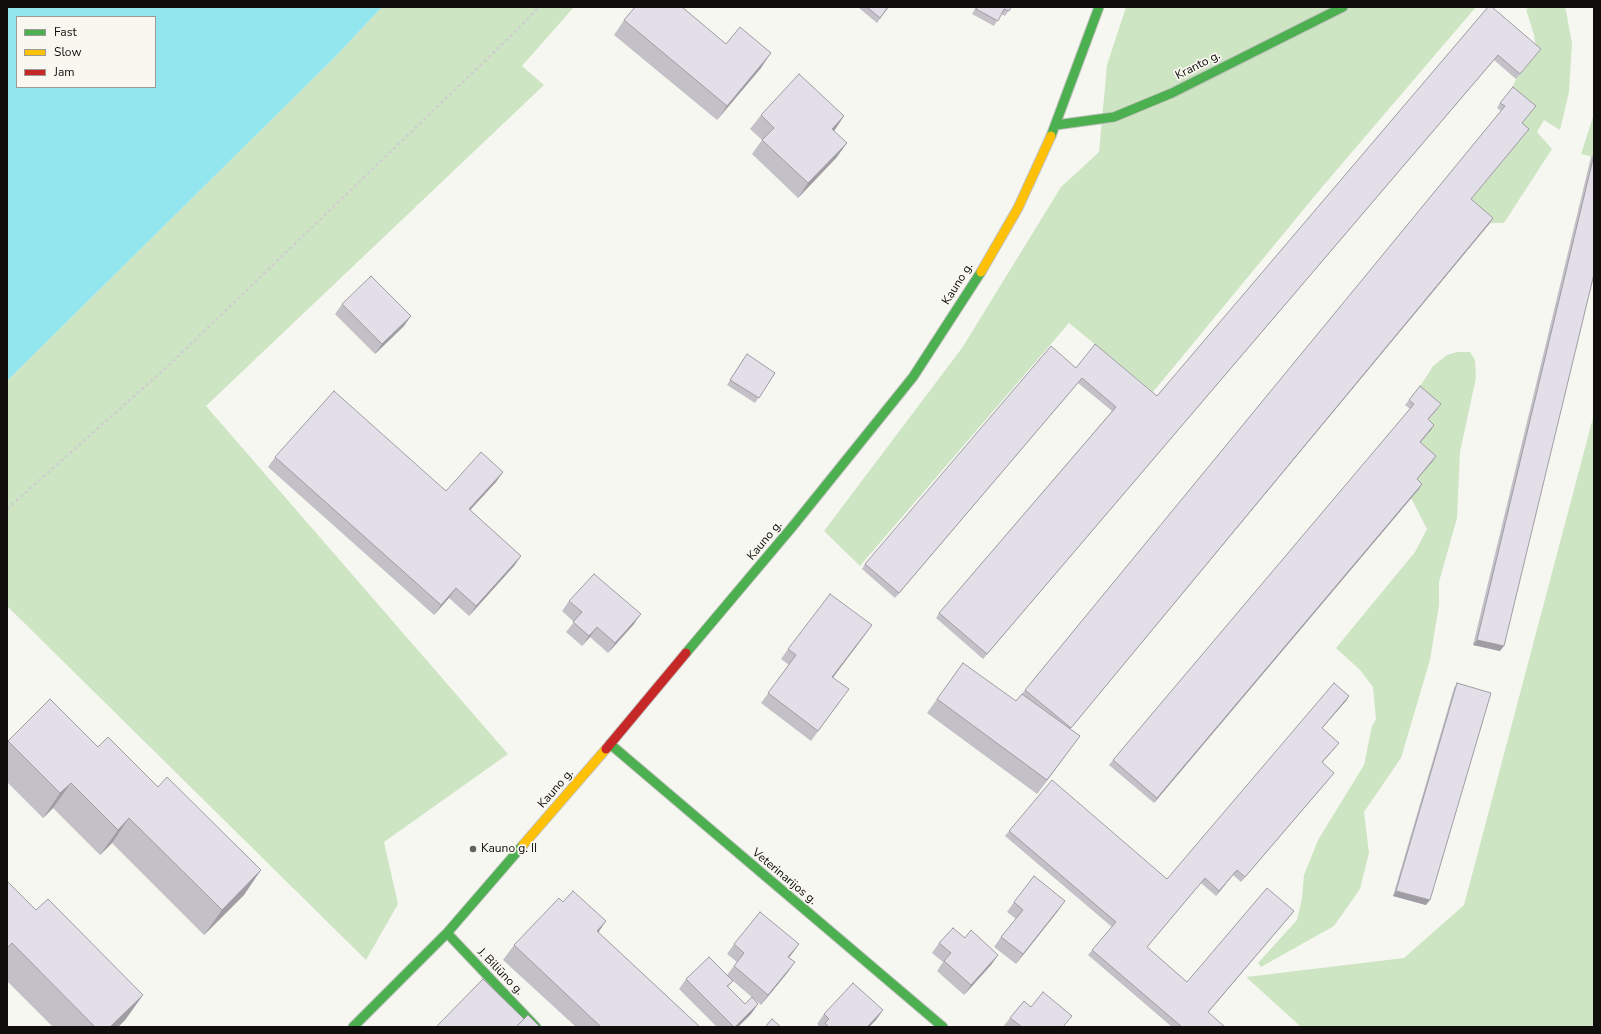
<!DOCTYPE html>
<html>
<head>
<meta charset="utf-8">
<style>
  body { margin:0 }
  #map { position:relative; width:1601px; height:1034px; overflow:hidden; background:#f7f7f2; font-family:"Nunito Sans",sans-serif }
  canvas { display:block }
  .frame { position:absolute; inset:0; border:8px solid #0f0e0c; pointer-events:none }
  .legend { position:absolute; left:16px; top:16px; width:140px; height:72px; box-sizing:border-box; background:#f9f8f0; border:1px solid #9b9a95; margin:0; padding:5px 7px; list-style:none; font-size:12px; color:#0f0e0c }
  .legend li { display:flex; align-items:center; gap:8px; height:20px }
  .legend b { width:20px; border:1px solid #9b9a95 }
</style>
</head>
<body>
<div id="map">
<canvas width="1601" height="1034"></canvas>
<div class="frame"></div>
<ul class="legend">
<li><b style="height:5px;background:#4caf50"></b>Fast</li>
<li><b style="height:5px;background:#ffc107"></b>Slow</li>
<li><b style="height:5px;background:#c62828"></b>Jam</li>
</ul>
</div>
<script>
const c = document.querySelector('canvas').getContext('2d');
c.lineJoin = 'round';
function fill(path, color) {
  c.fillStyle = color;
  c.fill(path, 'evenodd');
}
function toPath(rows) {
  const path = new Path2D();
  for (const r of rows) {
    path.moveTo(r[0], r[1]);
    for (let i = 2; i < r.length; i += 2) path.lineTo(r[i], r[i + 1]);
  }
  return path;
}
function stroke(path, color, width, dash) {
  c.strokeStyle = color;
  c.lineWidth = width;
  c.lineCap = dash ? 'butt' : 'round';
  c.setLineDash(dash || []);
  c.stroke(path);
}
function write(font, color, halo, rows, align = 'center') {
  c.font = font + ' "Nunito Sans",sans-serif';
  c.lineWidth = 3.5;
  c.setLineDash([]);
  c.textBaseline = 'middle';
  c.strokeStyle = halo;
  c.fillStyle = color;
  for (const [text, x, y, turn = 0] of rows) {
    c.save();
    c.translate(x, y);
    c.rotate((+turn || 0) * Math.PI / 180);
    c.textAlign = isNaN(turn) ? turn : align;
    if (halo) c.strokeText(text, 0, 0);
    c.fillText(text, 0, 0);
    c.restore();
  }
}
const green = toPath([
  [382,7,574,7,522,66,544,85,206,406,508,754,384,842,398,904,366,960,7,606,7,381,334,58],
  [1126,7,1476,7,1323,186,1153,392,1069,323,860,566,824,531,962,348,1061,187,1099,152,1107,65],
  [1533,7,1565,7,1566,10,1572,44,1569,92,1560,130,1544,120,1537,132,1552,149,1504,223,1490,223,1467,204,1525,134,1510,92,1516,79,1537,54,1534,35,1526,9],
  [1594,114,1594,157,1581,154],
  [1457,352,1470,352,1475,360,1476,378,1460,452,1457,518,1439,582,1439,605,1430,660,1401,758,1364,812,1369,853,1360,889,1334,926,1261,967,1258,963,1297,920,1302,898,1304,875,1318,840,1364,765,1372,726,1376,719,1373,687,1360,670,1336,648,1415,552,1427,529,1411,498,1419,489,1413,484,1416,447,1417,391,1433,366,1447,355],
  [1594,414,1594,1027,1301,1027,1246,977,1404,958,1464,905]
]);
const water = toPath([
  [7,7,382,7,334,58,7,381],
  [17,17,155,17,155,87,17,87]
]);
const path = toPath([
  [7,509,169,365,518,29,539,7]
]);
const fast = toPath([
  [1056,125,1114,117,1172,93,1343,7],
  [1051,136,1099,7],
  [686,653,793,526,913,377,981,272],
  [610,744,943,1027],
  [447,933,536,1027],
  [353,1027,447,933,523,845]
]);
const slow = toPath([
  [981,272,1018,208,1051,136],
  [523,845,606,749]
]);
const jam = toPath([
  [606,749,686,653]
]);
const wall = toPath([
  [860,7,889,7,877,23,859,8],
  [976,7,1011,7,1005,16,1001,14,994,26,972,14],
  [1488,7,1537,54,1516,79,1494,60,983,659,936,618,939,613,1112,411,1078,383,895,598,862,569,865,564,1076,368,1157,396],
  [683,8,726,44,761,68,717,120,614,35,624,20],
  [1500,103,1536,106,1522,123,1525,134,1471,199,1490,223,1070,729,1080,736,1037,794,927,713,937,699,1016,701,1501,111,1497,108],
  [761,115,844,116,834,131,837,157,798,198,752,154,762,140,750,129],
  [1594,153,1594,274,1500,651,1473,645,1591,157],
  [342,304,404,326,375,354,335,314],
  [743,359,775,373,755,403,727,385],
  [1409,400,1438,409,1428,420,1431,430,1420,443,1436,456,1417,479,1422,484,1419,489,1154,803,1109,765,1113,760,1410,409,1405,405],
  [275,457,446,491,503,472,496,482,470,510,521,556,514,566,469,616,449,598,434,615,268,467],
  [569,601,634,624,608,653,590,637,582,646,566,632,574,622,562,611],
  [872,625,833,677,842,699,811,741,761,703,789,665,781,659,788,649],
  [1457,683,1426,905,1393,896,1454,688],
  [1349,696,1346,701,1322,728,1335,748,1322,763,1330,778,1241,882,1233,875,1216,896,1201,883,1147,947,1187,982,1294,911,1290,916,1208,1013,1225,1027,1172,1027,1088,955,1112,927,1005,836,1009,831,1167,879],
  [50,699,244,895,204,935,112,843,100,855,53,808,43,818,7,782,7,743],
  [7,881,36,910,143,995,125,1020,118,1027,53,1027,7,981],
  [563,902,606,921,598,932,700,1027,576,1027,503,960,514,945],
  [1014,902,1058,911,1016,964,994,947,1001,937,1016,919,1007,912],
  [965,938,998,955,991,965,964,995,937,971,943,962,932,953,939,943],
  [734,944,799,944,789,957,788,972,761,1005,733,981,728,987,745,1004,758,1004,751,1014,738,1027,717,1027,679,989,686,979,727,975,737,962,727,954],
  [1031,1007,1064,1027,1003,1027,1010,1018],
  [883,1010,876,1020,869,1027,820,1027,817,1024,824,1014]
]);
const shadedWall = toPath([
  [771,53,761,68,717,120,727,106],
  [1498,55,1494,60,983,659,987,654],
  [844,116,834,131,832,129],
  [1529,129,1525,134,1467,204,1471,199],
  [847,143,837,157,798,198,808,183],
  [1493,218,1490,223,1067,733,1071,728],
  [411,316,404,326,375,354,382,344],
  [1082,378,1078,383,895,598,899,593],
  [1434,425,1431,430,1416,447,1420,442],
  [1436,456,1433,461,1413,484,1417,479],
  [503,472,496,482,462,519,469,509],
  [1422,484,1419,489,1154,803,1157,798],
  [521,556,514,566,469,616,476,606],
  [456,588,449,598,434,615,441,605],
  [641,614,634,624,608,653,615,643],
  [872,625,865,635,826,687,832,677],
  [597,627,590,637,582,646,589,636],
  [1477,640,1504,646,1500,651,1473,645],
  [1349,696,1346,701,1318,733,1322,728],
  [1080,736,1069,751,1037,794,1047,780],
  [1339,743,1335,748,1318,767,1322,762],
  [1334,773,1330,778,1241,882,1245,877],
  [71,783,53,808,43,818,60,793],
  [129,818,112,843,100,855,118,830],
  [261,870,244,895,204,935,222,910],
  [1237,870,1233,875,1216,896,1219,891],
  [1205,878,1201,883,1143,952,1147,947],
  [1396,891,1430,900,1426,905,1393,896],
  [1065,901,1058,911,1016,964,1023,954],
  [1294,911,1290,916,1204,1017,1208,1012],
  [606,921,596,936,597,931],
  [799,944,792,954,781,967,788,957],
  [998,955,991,965,964,995,971,985],
  [795,962,788,972,761,1005,768,995],
  [143,995,125,1020,118,1027,110,1027],
  [758,1004,751,1014,738,1027,735,1027],
  [883,1010,876,1020,869,1027,867,1027]
]);
const building = toPath([
  [635,7,682,7,726,44,740,27,771,53,727,106,624,20,635,7],
  [867,7,888,7,880,18,867,7],
  [977,7,1011,7,1009,11,1004,9,998,21,976,9,977,7],
  [1488,7,1492,7,1541,49,1520,74,1498,55,987,654,939,613,1116,407,1082,378,899,593,865,564,1051,346,1076,368,1095,344,1157,396,1488,7],
  [799,74,844,116,832,129,847,143,808,183,762,140,774,128,761,115,799,74],
  [1513,87,1536,106,1522,123,1529,129,1471,199,1493,218,1071,728,1025,690,1505,106,1500,103,1513,87],
  [1594,155,1594,274,1504,646,1477,640,1594,155],
  [371,276,411,316,382,344,342,304,371,276],
  [747,354,775,373,759,398,730,380,747,354],
  [1420,386,1441,404,1428,419,1434,425,1420,442,1436,456,1417,479,1422,484,1157,798,1113,760,1414,404,1409,400,1420,386],
  [334,391,446,491,481,452,503,472,469,509,521,556,476,606,456,588,441,605,275,457,334,391],
  [594,574,641,614,615,643,597,627,589,636,573,622,582,612,569,601,594,574],
  [830,594,872,625,832,677,849,689,818,731,768,693,796,655,788,649,830,594],
  [963,663,1016,701,1022,694,1080,736,1047,780,937,699,963,663],
  [1334,683,1349,696,1322,728,1339,743,1322,762,1334,773,1245,877,1237,870,1219,891,1205,878,1147,947,1187,982,1267,888,1294,911,1208,1012,1225,1027,1182,1027,1092,950,1116,922,1009,831,1052,780,1167,879,1334,683],
  [1457,683,1491,693,1430,900,1396,891,1457,683],
  [50,699,98,747,108,737,158,787,167,777,261,870,222,910,129,818,118,830,71,783,60,793,8,741,50,699],
  [1034,876,1065,901,1023,954,1001,937,1023,910,1014,902,1034,876],
  [7,881,36,910,48,899,143,995,110,1027,95,1027,12,943,7,948,7,881],
  [573,891,606,921,597,931,700,1027,601,1027,514,945,559,898,563,902,573,891],
  [760,912,799,944,788,957,795,962,768,995,734,966,744,953,734,944,760,912],
  [953,928,965,938,971,930,998,955,971,985,944,961,951,953,939,943,953,928],
  [709,957,733,981,727,986,745,1004,752,997,758,1004,735,1027,734,1027,686,979,709,957],
  [483,979,524,1019,516,1027,436,1027,483,979],
  [853,983,883,1010,867,1027,828,1027,828,1026,825,1023,829,1019,824,1014,853,983],
  [1043,992,1072,1016,1063,1027,1022,1027,1010,1018,1024,1001,1031,1007,1043,992],
  [528,1015,540,1027,516,1027,528,1015],
  [772,1019,781,1027,765,1027,772,1019]
]);
const markers = [
  [473,849,4,"#60605c"]
];
const streetNames = [
  ["Kranto g.",1198,66,-27],
  ["Kauno g.",958,284,-58],
  ["Kauno g.",765,541,-50],
  ["Kauno g.",556,789,-49],
  ["Veterinarijos g.",784,877,40],
  ["J. Biliūno g.",500,972,46]
];
const poiNames = [
  ["Kauno g. II",481,849]
];
fill(green, '#cee5c3');
fill(water, '#93e6ee');
stroke(fast, '#c2c2be', 11);
stroke(slow, '#c2c2be', 11);
stroke(jam, '#c2c2be', 11);
stroke(path, '#cfcfce', 2.5, [3, 3]);
stroke(fast, '#4caf50', 9);
stroke(slow, '#ffc107', 9);
stroke(jam, '#c62828', 9);
fill(wall, '#c3c0c8');
fill(shadedWall, '#9f9ca3');
fill(building, '#e3dfe9');
stroke(building, '#9f9ca3', 1);
for (const [x, y, r, color] of markers) {
  const dot = new Path2D();
  dot.arc(x, y, r, 0, 2 * Math.PI);
  c.fillStyle = color;
  c.fill(dot);
  stroke(dot, '#f9f8f0', 1.5);
}
write('12px', '#0f0e0c', '#f9f8f0', streetNames);
write('12px', '#0f0e0c', '#f9f8f0', poiNames, 'left');
</script>
</body>
</html>
